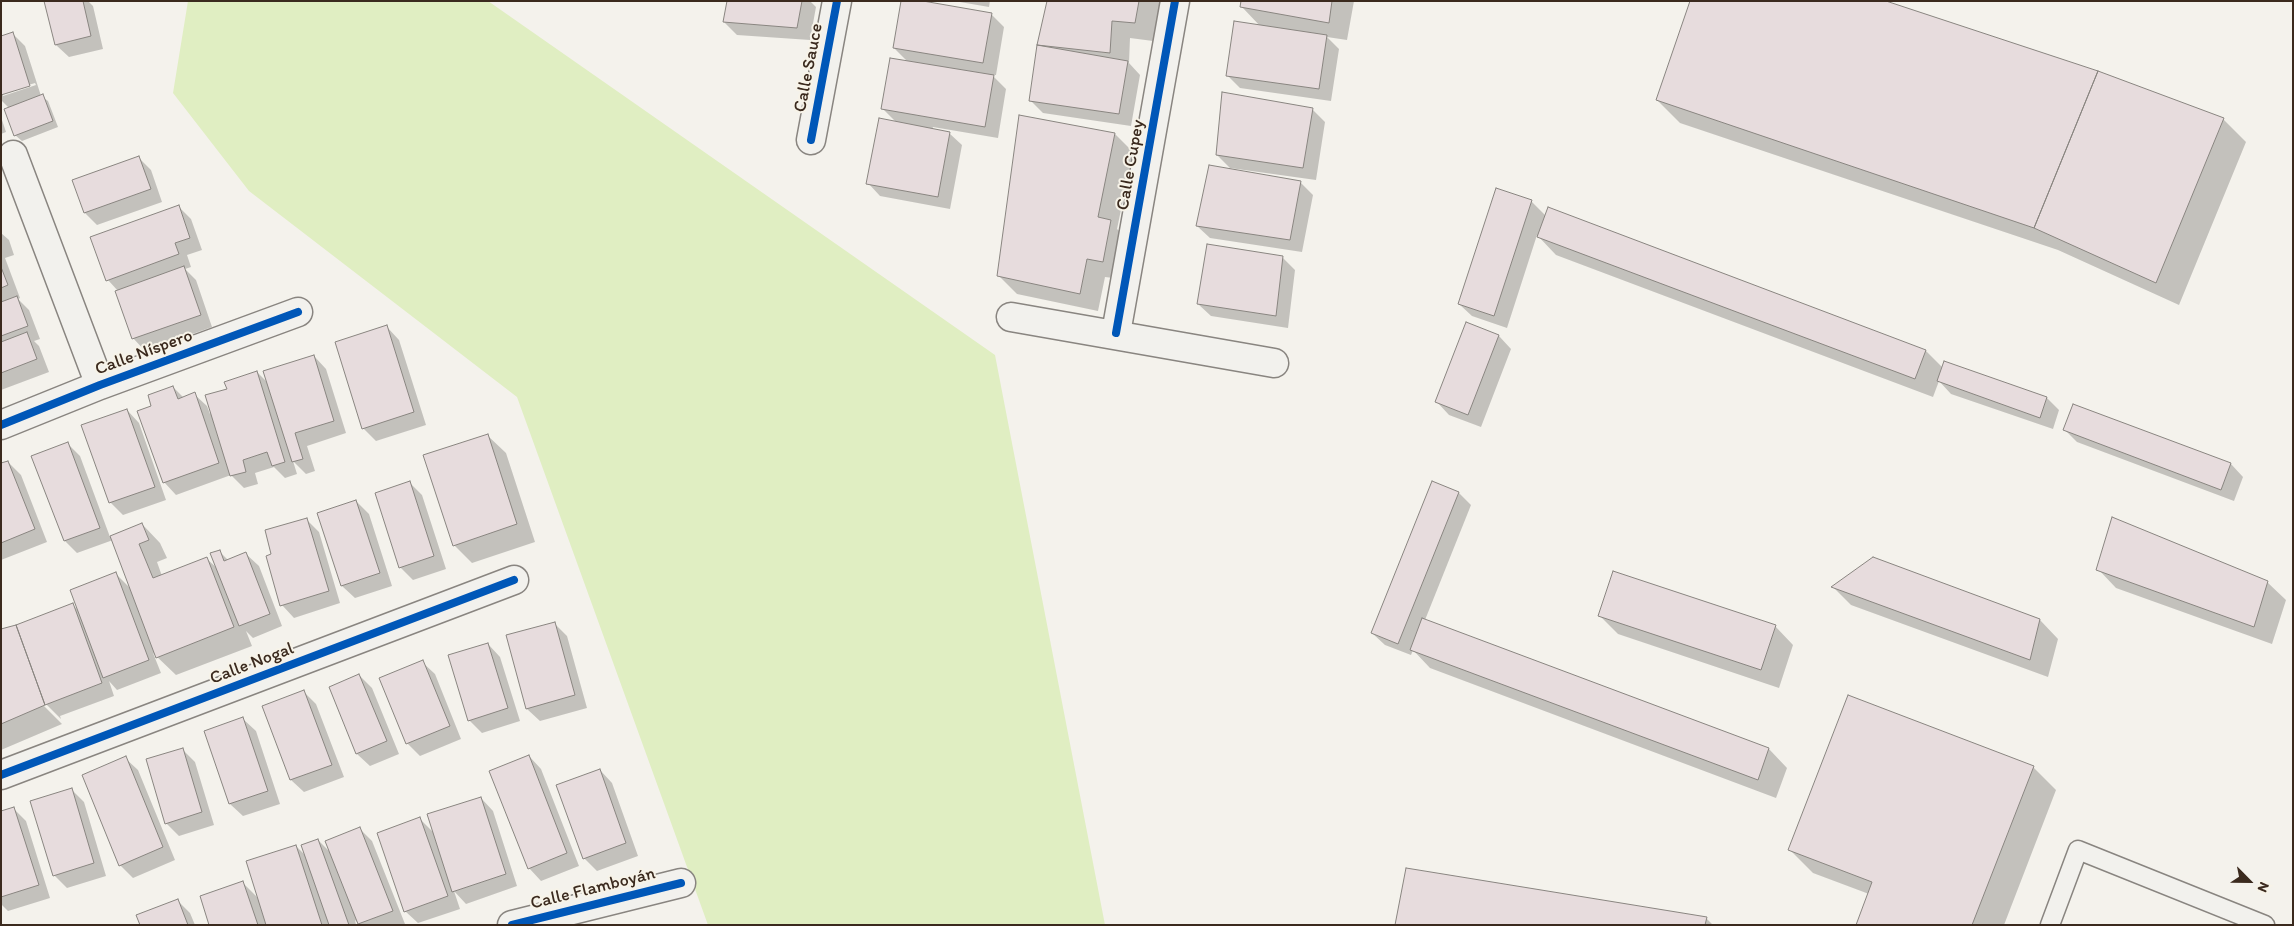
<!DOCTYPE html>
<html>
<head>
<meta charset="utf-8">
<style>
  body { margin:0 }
  #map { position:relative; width:2294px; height:926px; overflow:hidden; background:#f4f2ec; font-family:Itim,sans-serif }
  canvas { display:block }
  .frame { position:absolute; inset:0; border:2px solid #3b2a1e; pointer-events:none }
  .north { position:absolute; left:2224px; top:856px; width:50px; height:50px; -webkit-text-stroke:4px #f7f3e8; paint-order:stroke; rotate:113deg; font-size:14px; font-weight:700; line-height:20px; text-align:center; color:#3b2a1e }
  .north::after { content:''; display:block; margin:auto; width:18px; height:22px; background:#3b2a1e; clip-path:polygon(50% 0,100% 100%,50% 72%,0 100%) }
</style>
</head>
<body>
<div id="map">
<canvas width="2294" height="926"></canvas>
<div class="frame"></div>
<div class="north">N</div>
</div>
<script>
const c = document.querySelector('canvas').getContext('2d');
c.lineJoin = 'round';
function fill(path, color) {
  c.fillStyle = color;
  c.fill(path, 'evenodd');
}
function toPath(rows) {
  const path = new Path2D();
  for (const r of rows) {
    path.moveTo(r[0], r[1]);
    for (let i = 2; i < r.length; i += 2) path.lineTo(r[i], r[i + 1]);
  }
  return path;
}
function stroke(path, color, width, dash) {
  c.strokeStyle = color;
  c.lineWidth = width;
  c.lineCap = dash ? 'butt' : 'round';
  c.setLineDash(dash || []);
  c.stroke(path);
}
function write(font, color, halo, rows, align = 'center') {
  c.font = font + ' Itim,sans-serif';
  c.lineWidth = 4;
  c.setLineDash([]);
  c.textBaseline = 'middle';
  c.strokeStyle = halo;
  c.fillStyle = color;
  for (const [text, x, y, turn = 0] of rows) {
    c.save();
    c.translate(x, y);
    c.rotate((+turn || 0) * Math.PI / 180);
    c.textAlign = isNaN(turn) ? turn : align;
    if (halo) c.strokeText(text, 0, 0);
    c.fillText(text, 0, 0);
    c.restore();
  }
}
const green = toPath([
  [188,1,488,1,995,355,1105,925,708,925,517,397,249,191,173,93]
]);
const shadow = toPath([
  [46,1,88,1,93,6,103,49,69,57,56,45],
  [728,1,810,1,816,7,810,40,737,35,724,22],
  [954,1,990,1,989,7],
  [1048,1,1161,1,1153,41,1130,38,1129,63,1140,75,1131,126,1043,113,1030,100],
  [1242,1,1354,1,1347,40,1327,37,1339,49,1331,101,1240,88,1227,75,1261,27,1242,7],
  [991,14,1004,27,996,75,992,75,1006,89,998,138,933,127,932,130,949,133,962,145,950,209,880,196,868,183,897,123,882,108,908,62,894,48],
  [12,33,25,46,41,96,48,101,58,127,22,141,15,135,9,108,1,100,1,37],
  [35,83,36,85,3,96,3,93],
  [1657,100,2223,119,2246,142,2179,305,2058,250,1680,123],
  [1312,109,1325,122,1316,180,1230,168,1217,155],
  [1,117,6,132,1,134],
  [1115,134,1133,152,1117,229,1129,240,1121,279,1105,277,1098,311,1017,294,998,275],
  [138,157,151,170,162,202,97,225,85,213],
  [1300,182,1313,195,1302,252,1210,238,1197,226],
  [1531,201,1546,216,1926,351,1943,368,2047,398,2059,410,2053,429,1951,394,1939,381,1933,397,1556,255,1537,235,1507,328,1472,316,1459,304],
  [178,206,191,219,202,250,187,255,191,267,185,269,196,280,212,327,145,351,133,338,118,291,108,280],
  [1,233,9,240,14,255,5,258,20,298,18,299,29,310,40,339,34,341,39,346,49,372,1,390],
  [1282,257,1295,270,1288,328,1211,316,1198,304],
  [1467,324,1499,336,1511,349,1481,427,1449,415,1437,402],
  [387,327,399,340,426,425,376,441,363,428],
  [314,356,326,369,346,433,307,446,315,471,306,474,293,461,297,474,285,478,274,467,255,473,258,484,244,488,231,475,176,495,164,482,153,407,173,387,184,398,194,394,207,406,210,414,228,389,257,372,269,384],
  [2073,405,2231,464,2243,477,2234,501,2077,442,2064,429],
  [127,410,139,423,166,500,123,515,111,503,83,426],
  [487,435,506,453,535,542,472,563,454,545],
  [67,443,80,456,110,537,142,524,160,543,167,558,157,562,162,576,207,559,219,570,219,551,229,561,246,554,259,566,282,626,253,638,246,631,252,646,176,675,153,653,161,673,117,690,109,681,114,696,60,716,61,719,46,704,42,704,62,724,1,750,1,631,73,605,80,612,116,574,132,590,113,540,77,553,65,541],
  [8,462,21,475,47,542,1,560,1,465],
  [410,483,422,495,446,569,413,580,400,567],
  [1459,493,1471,505,1425,620,1769,749,1787,768,1776,798,1430,668,1413,650,1411,655,1385,645,1372,633],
  [356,501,369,514,392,586,355,598,342,586],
  [306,519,319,532,340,603,294,618,282,605,273,554],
  [1873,558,2040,620,2058,639,2048,677,1851,605,1833,587],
  [2098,569,2267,582,2286,600,2272,644,2116,588],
  [1600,616,1775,626,1793,645,1779,688,1618,634],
  [554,623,567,636,587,708,540,721,527,709,508,636],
  [488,644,500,657,520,721,482,733,469,720],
  [422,662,435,674,461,739,420,756,407,743],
  [359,675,372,688,399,754,370,766,357,754,330,688],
  [304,692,316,704,344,777,304,792,291,780,264,707],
  [243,719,256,731,280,804,243,816,230,804,206,732],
  [182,749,195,762,214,825,179,836,166,823],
  [529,756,541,769,579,866,541,881,529,868],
  [125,758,138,770,175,860,133,878,120,865],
  [2033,767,2056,790,2004,925,1857,925,1869,894,1813,873,1790,850],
  [600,770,612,783,638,856,597,871,584,858],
  [72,790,84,802,106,876,67,888,54,875],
  [481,798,493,811,517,886,466,904,454,891,460,909,418,923,405,911,420,819,434,833],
  [13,808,26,821,50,898,8,911,1,904,1,812],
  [359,828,372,841,405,924,360,925,355,920,356,925,210,925,243,883,259,899,296,846,306,856,318,840,331,853],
  [178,901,190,913,195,925,141,925],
  [1706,918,1713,925,1396,925]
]);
const building = toPath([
  [44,1,83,1,91,36,55,45,44,1],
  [727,1,802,1,797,28,723,22,727,1],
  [901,1,923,1,992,13,983,63,893,48,901,1],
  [1047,1,1139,1,1135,23,1112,21,1110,53,1037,45,1047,1],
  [1241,1,1332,1,1329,23,1240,7,1241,1],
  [1690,1,1886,1,2098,71,2034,228,1656,100,1690,1],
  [1234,21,1327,35,1319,89,1226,76,1234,21],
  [13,32,30,86,1,95,1,36,13,32],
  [1037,45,1128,61,1119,114,1029,101,1037,45],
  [890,58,994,75,985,127,881,109,890,58],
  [2098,71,2224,118,2156,283,2034,228,2098,71],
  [1222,92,1313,108,1303,168,1216,155,1222,92],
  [43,94,53,121,14,136,4,109,43,94],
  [1019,115,1115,133,1098,217,1111,220,1103,262,1087,259,1080,294,997,276,1019,115],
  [879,118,950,132,938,197,866,184,879,118],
  [139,156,151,189,84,213,72,180,139,156],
  [1209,165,1301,181,1290,240,1196,226,1209,165],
  [1496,188,1532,200,1494,316,1458,304,1496,188],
  [179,205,190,238,175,243,179,254,106,281,90,237,179,205],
  [1548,207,1926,350,1915,379,1537,237,1548,207],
  [1207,244,1283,256,1276,316,1197,304,1207,244],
  [184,266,201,315,132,339,115,291,184,266],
  [1,267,8,285,1,288,1,267],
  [17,296,28,326,1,336,1,302,17,296],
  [1466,322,1499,335,1468,415,1435,402,1466,322],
  [387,325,414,412,362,429,335,342,387,325],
  [27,332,37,359,1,373,1,342,27,332],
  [314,355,334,421,295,433,303,459,292,462,263,371,314,355],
  [1944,361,2047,397,2040,418,1937,381,1944,361],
  [257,371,285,462,272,466,267,452,243,460,246,472,230,476,205,395,227,389,224,382,257,371],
  [173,386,178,399,195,392,219,463,163,483,137,411,151,406,148,395,173,386],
  [2073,404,2231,463,2221,490,2063,430,2073,404],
  [127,409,155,487,109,503,81,425,127,409],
  [488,434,517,524,453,546,423,455,488,434],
  [68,442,100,528,64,541,31,456,68,442],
  [8,461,35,529,1,543,1,463,8,461],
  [410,481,434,556,399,568,375,493,410,481],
  [1432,481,1459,492,1398,644,1371,633,1432,481],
  [356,500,380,573,341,586,317,513,356,500],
  [2112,517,2268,581,2254,627,2096,570,2112,517],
  [307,518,329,591,280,606,266,556,271,554,265,530,307,518],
  [142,523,149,540,139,544,153,578,207,557,234,627,156,658,110,536,142,523],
  [220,550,224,561,246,552,270,614,239,626,210,553,220,550],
  [1873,557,2040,619,2030,660,1831,587,1873,557],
  [1613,571,1776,625,1761,670,1598,616,1613,571],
  [116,572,149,660,103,678,70,590,116,572],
  [73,603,102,683,45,705,16,625,73,603],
  [1422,618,1769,748,1758,780,1410,650,1422,618],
  [555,622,575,695,526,709,506,635,555,622],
  [16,625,45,705,1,724,1,629,16,625],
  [488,643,508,708,468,721,448,655,488,643],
  [423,660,450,726,406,744,379,678,423,660],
  [359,674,387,741,356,754,329,687,359,674],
  [304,690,332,765,290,780,262,706,304,690],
  [1848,695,2034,766,1972,925,1856,925,1872,882,1788,850,1848,695],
  [243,717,268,791,229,804,204,731,243,717],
  [183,748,202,812,165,824,146,759,183,748],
  [529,755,567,853,528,869,489,771,529,755],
  [126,756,163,847,119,866,82,775,126,756],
  [600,769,626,843,583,859,556,785,600,769],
  [72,788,94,863,53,876,30,801,72,788],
  [481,797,506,874,452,892,427,814,481,797],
  [14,807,39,885,1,897,1,811,14,807],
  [420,817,448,896,404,912,377,833,420,817],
  [360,827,393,911,358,924,325,841,360,827],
  [318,839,349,925,329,925,301,845,318,839],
  [296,845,322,925,266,925,246,861,296,845],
  [1406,868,1707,917,1705,925,1395,925,1406,868],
  [243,881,258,925,209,925,200,896,243,881],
  [178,899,188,925,140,925,136,915,178,899]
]);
const service = toPath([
  [2050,925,2078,850,2265,925]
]);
const minor = toPath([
  [811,140,837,1],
  [13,155,100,385],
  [1011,317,1274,363],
  [1116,333,1175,1],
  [1,425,100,385,298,312],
  [1,775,514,580],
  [512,925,681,883]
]);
const cycleway = toPath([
  [811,140,837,1],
  [1116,333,1175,1],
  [1,425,100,385,298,312],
  [1,775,514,580],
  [512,925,681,883]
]);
const streetNames = [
  ["Calle Sauce",809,68,-79],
  ["Calle Cupey",1131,165,-80],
  ["Calle Níspero",144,353,-20],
  ["Calle Nogal",252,664,-21],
  ["Calle Flamboyán",593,889,-14]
];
fill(green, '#e0eec2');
fill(shadow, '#0003');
fill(building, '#e7dcdd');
stroke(building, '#898580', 1);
stroke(service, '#898580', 21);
stroke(minor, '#898580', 31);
stroke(service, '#f2f1ed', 18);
stroke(minor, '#f2f1ed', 28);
stroke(cycleway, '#0057b8', 8);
write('18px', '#3b2a1e', '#f7f3e8', streetNames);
</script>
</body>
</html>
